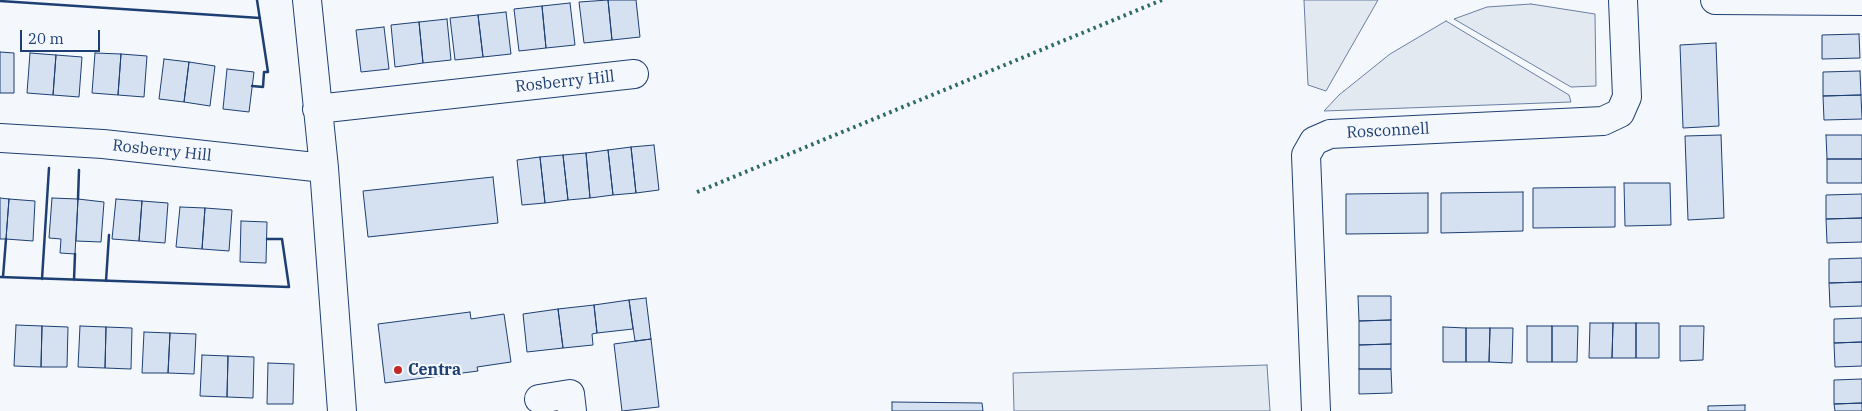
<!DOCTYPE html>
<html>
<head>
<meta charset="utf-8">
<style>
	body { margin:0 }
	#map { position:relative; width:1862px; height:411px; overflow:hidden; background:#f4f7fb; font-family:"IBM Plex Serif",serif }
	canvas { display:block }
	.scale { position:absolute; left:20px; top:30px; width:80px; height:22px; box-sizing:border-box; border:2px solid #1d3f73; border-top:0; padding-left:6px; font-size:15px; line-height:18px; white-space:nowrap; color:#1d3f73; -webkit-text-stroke:4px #f4f7fb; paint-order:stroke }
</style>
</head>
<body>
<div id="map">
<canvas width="1862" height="411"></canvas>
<div class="scale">20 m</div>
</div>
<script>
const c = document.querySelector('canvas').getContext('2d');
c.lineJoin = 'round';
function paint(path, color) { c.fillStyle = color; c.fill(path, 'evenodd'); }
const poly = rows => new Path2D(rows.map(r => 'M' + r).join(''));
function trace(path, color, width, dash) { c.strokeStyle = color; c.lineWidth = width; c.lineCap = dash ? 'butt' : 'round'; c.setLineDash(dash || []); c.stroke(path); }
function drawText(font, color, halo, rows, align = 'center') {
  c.font = font + ' "IBM Plex Serif",serif'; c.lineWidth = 4; c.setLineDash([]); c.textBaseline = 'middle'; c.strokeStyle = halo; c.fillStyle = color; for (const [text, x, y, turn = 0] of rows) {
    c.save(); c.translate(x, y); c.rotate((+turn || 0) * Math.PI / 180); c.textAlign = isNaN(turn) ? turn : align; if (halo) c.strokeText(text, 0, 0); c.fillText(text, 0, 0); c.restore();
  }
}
const green = poly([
	[1304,0,1378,0,1326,91,1308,85,1304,0],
	[1531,4,1595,14,1596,86,1571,87,1454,19,1487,7,1531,4],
	[1446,21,1569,95,1571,102,1324,111,1339,95,1390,54,1446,21],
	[1267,365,1270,411,1014,411,1013,373,1267,365]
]);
paint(green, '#e3e9f0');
trace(green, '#687fa3', 1);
const building = poly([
	[608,0,636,0,640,37,612,40,608,0],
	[608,0,612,40,584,43,579,2,608,0],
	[570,3,575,45,546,48,542,6,570,3],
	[542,6,546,48,519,51,514,9,542,6],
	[506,12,511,54,483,57,478,15,506,12],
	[478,15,483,57,455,60,450,18,478,15],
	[447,19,451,60,423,63,419,22,447,19],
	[419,22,423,63,395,67,391,25,419,22],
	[384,27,389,69,361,72,356,30,384,27],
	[1859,34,1860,58,1822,59,1822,35,1859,34],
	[1716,43,1719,126,1683,128,1680,45,1716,43],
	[0,52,14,53,14,93,0,93,0,52],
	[30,53,56,55,53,95,27,93,30,53],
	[95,53,121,54,118,95,92,93,95,53],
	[121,54,147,56,144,97,118,95,121,54],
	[56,55,82,57,79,97,53,95,56,55],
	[164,59,189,62,184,102,159,99,164,59],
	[189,62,215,66,210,106,184,102,189,62],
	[227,69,254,72,249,112,223,109,227,69],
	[1860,71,1861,95,1823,96,1823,72,1860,71],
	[1861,95,1862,119,1824,120,1823,96,1861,95],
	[1721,135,1724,218,1688,220,1685,136,1721,135],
	[1826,135,1862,135,1862,159,1827,159,1826,135],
	[654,145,659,190,636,193,631,147,654,145],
	[631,147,636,193,613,195,608,150,631,147],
	[608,150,613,195,590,198,586,153,608,150],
	[586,153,590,198,568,200,563,155,586,153],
	[563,155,568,200,545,203,540,157,563,155],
	[540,157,545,203,522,205,517,160,540,157],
	[1827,159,1862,159,1862,183,1827,183,1827,159],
	[493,177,498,223,368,237,363,191,493,177],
	[1624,183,1670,183,1671,225,1625,226,1624,183],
	[1615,187,1615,227,1533,228,1533,188,1615,187],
	[1523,192,1523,231,1441,233,1441,193,1523,192],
	[1428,193,1428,233,1346,234,1346,194,1428,193],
	[1862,194,1862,218,1826,219,1826,195,1862,194],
	[0,198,9,199,6,239,0,239,0,198],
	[52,198,78,199,75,254,60,253,61,239,49,238,52,198],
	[9,199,35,201,33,241,6,239,9,199],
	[78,199,104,202,101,242,76,241,78,199],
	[116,199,142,201,139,241,112,239,116,199],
	[142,201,168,203,165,243,139,241,142,201],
	[180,207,205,208,202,249,176,247,180,207],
	[205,208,232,210,229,251,202,249,205,208],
	[1862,218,1862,242,1827,243,1826,219,1862,218],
	[241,221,267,222,266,263,240,262,241,221],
	[1862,258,1862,282,1829,283,1829,259,1862,258],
	[1862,282,1862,306,1830,307,1829,283,1862,282],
	[1358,296,1391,296,1391,320,1359,321,1358,296],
	[646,298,651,339,635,341,629,300,646,298],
	[629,300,633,329,597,333,594,305,629,300],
	[594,305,597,333,592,334,593,345,563,348,558,309,594,305],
	[558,309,563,348,527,352,523,314,558,309],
	[470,312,471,319,504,314,511,362,477,367,478,371,385,383,378,324,470,312],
	[1862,318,1862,342,1834,343,1834,319,1862,318],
	[1391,320,1391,344,1359,345,1359,321,1391,320],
	[1590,323,1613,323,1612,358,1589,358,1590,323],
	[1613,323,1636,323,1636,358,1612,358,1613,323],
	[1636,323,1659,323,1659,358,1636,358,1636,323],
	[16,325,42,326,41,367,14,366,16,325],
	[42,326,68,327,67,367,41,367,42,326],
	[80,326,106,327,105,368,78,367,80,326],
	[1527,326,1552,326,1552,362,1527,362,1527,326],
	[1552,326,1578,326,1577,362,1552,362,1552,326],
	[1680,326,1704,326,1703,360,1680,361,1680,326],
	[106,327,132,328,131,369,105,368,106,327],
	[1443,327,1466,328,1466,362,1443,362,1443,327],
	[1466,328,1490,328,1489,362,1466,362,1466,328],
	[1490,328,1513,328,1512,363,1489,362,1490,328],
	[144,332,170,333,168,373,142,373,144,332],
	[170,333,196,334,194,374,168,373,170,333],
	[651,339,659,407,622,411,614,344,651,339],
	[1862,342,1862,366,1835,367,1834,343,1862,342],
	[1391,344,1391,369,1359,369,1359,345,1391,344],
	[202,355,228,356,227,397,200,396,202,355],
	[228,356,254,357,253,398,227,397,228,356],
	[268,363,294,364,293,404,267,404,268,363],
	[1359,369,1391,369,1392,393,1359,394,1359,369],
	[1862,379,1862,403,1834,404,1834,380,1862,379],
	[892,402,982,403,983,411,892,411,892,402],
	[1862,403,1862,411,1835,411,1834,404,1862,403],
	[1745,405,1745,411,1708,411,1708,406,1745,405]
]);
paint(building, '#d5e0f0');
trace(building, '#1d3f73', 1);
const minor = poly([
	[307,0,324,168,342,411],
	[1715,0,1862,1],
	[317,109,634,74],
	[0,138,103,144,324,168],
	[539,399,570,394,572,411],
	[1316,411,1306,155,1314,141,1330,134,1603,121,1620,113,1627,97,1623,0]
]);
trace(minor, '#1d3f73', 30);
trace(minor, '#f4f7fb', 28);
trace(poly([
	[697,192,1162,0]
]), '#2c6c60', 4, [2.5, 4]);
trace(poly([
	[0,1,260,18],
	[252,86,263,87,264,72,268,72,257,0],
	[78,199,79,170],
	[0,277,289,287,282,239,267,239],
	[3,277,6,239],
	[42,279,49,168],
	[74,280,75,254],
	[106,281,109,235]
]), '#1d3f73', 2.5);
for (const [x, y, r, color] of [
	[398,370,5,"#c62828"]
]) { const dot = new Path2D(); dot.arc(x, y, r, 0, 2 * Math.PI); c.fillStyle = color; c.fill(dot); trace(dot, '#f4f7fb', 2); }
drawText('16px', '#1d3f73', '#f4f7fb', [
	["Rosberry Hill",565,82,-6],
	["Rosconnell",1388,131,-3],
	["Rosberry Hill",162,151,6]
]);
drawText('bold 16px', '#1d3f73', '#f4f7fb', [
	["Centra",408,370]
], 'left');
</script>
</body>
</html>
